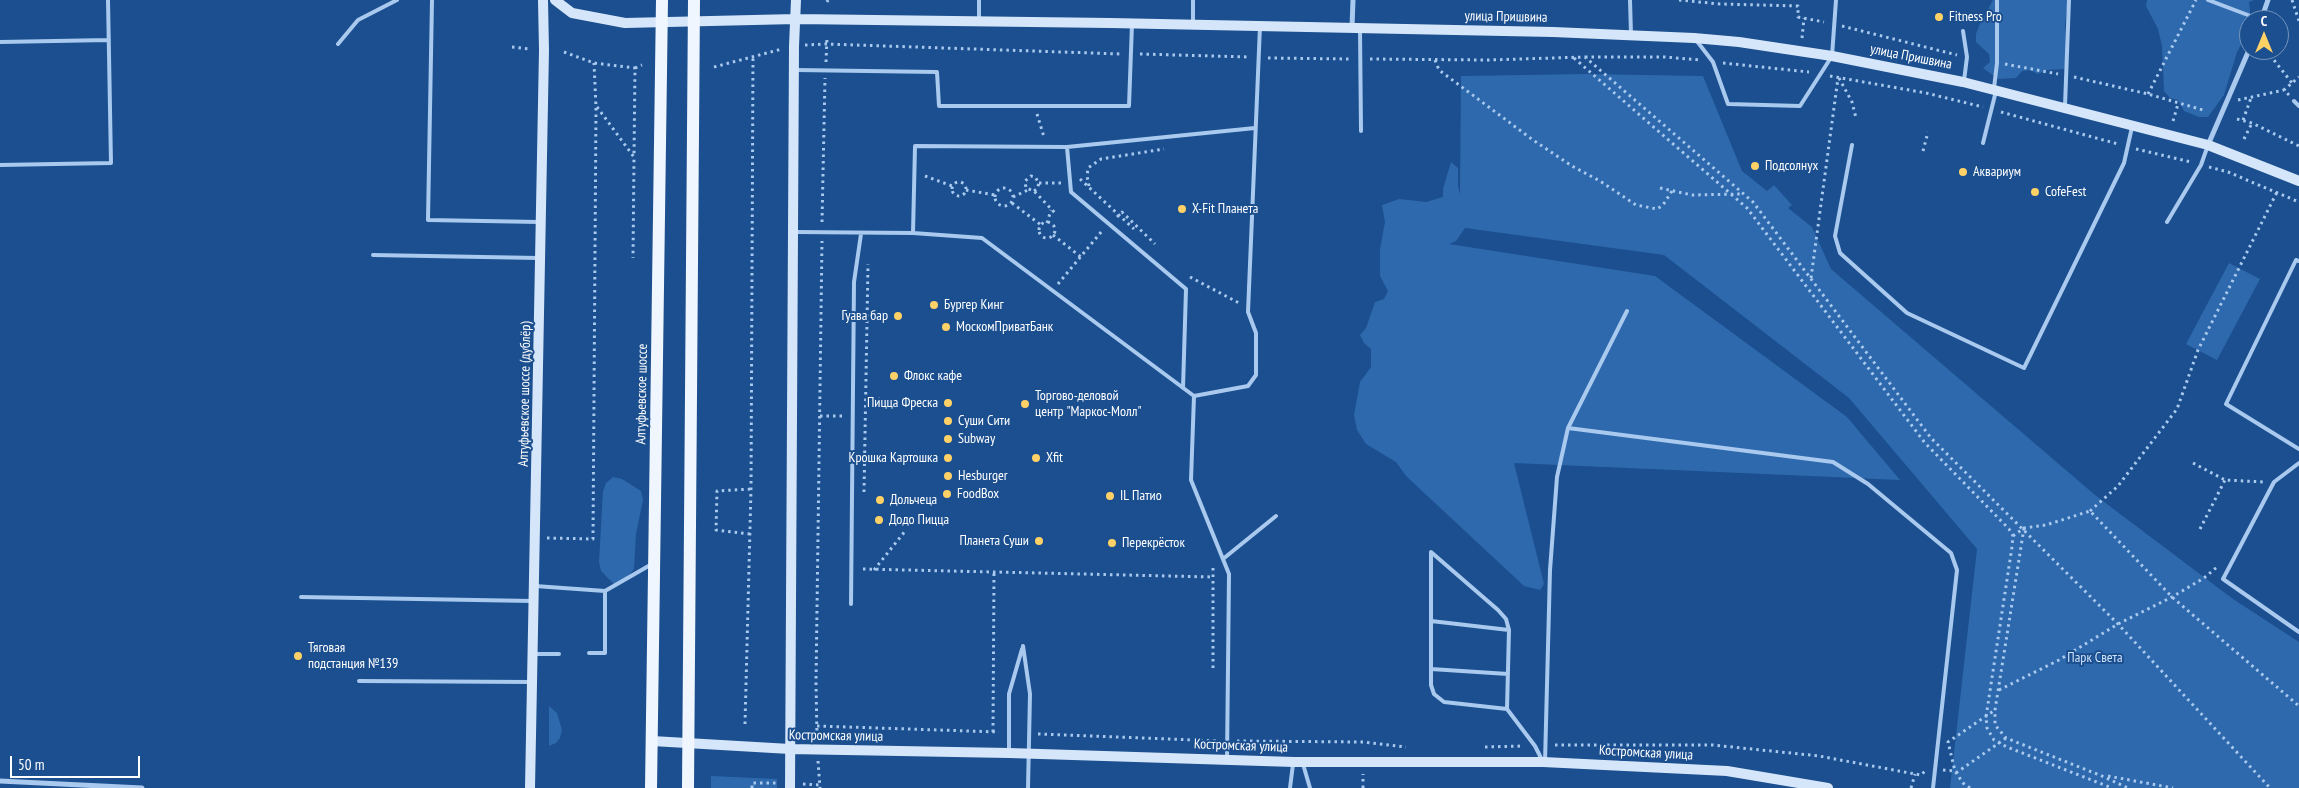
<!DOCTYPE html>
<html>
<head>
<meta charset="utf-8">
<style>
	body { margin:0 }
	#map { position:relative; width:2299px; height:788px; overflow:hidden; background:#1b4f8f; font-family:"PT Sans Narrow",sans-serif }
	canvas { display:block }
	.north { position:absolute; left:2239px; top:10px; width:50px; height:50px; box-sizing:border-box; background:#1b4f8f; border:1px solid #7695bc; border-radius:50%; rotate:0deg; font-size:14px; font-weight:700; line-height:20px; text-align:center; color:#fff }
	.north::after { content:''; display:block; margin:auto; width:18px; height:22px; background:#ffd166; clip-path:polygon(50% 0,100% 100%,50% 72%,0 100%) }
	.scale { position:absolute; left:10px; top:756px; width:130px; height:22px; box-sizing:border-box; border:2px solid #fff; border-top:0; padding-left:6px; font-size:15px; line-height:18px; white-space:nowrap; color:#fff; -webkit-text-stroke:4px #1b4f8f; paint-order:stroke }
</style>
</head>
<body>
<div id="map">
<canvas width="2299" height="788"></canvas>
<div class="north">С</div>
<div class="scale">50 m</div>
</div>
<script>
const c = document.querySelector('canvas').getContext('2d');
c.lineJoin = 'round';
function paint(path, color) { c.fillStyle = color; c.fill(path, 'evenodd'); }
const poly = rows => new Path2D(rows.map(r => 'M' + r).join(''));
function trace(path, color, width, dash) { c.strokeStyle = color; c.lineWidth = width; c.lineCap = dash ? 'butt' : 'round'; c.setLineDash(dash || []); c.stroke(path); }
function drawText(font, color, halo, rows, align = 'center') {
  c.font = font + ' "PT Sans Narrow",sans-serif'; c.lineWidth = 4; c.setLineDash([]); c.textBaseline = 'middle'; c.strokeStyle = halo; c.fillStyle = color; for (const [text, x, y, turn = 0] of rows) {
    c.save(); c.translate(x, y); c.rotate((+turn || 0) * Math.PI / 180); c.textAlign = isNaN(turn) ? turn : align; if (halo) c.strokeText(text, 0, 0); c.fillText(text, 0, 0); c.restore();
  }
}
paint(poly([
	[1993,0,2068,0,2065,25,2067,61,2064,69,2047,70,2038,74,2030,70,2022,71,2016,78,1998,79,1983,68,1990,62,1989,54,1976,42,1976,34,1979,26],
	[2147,0,2254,0,2249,2,2251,20,2249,20,2249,30,2237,52,2224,95,2208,117,2199,117,2184,111,2178,100,2170,98,2164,91,2162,46,2158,29,2146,6],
	[1586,74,1703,76,1742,171,1767,191,1774,185,1792,205,1788,208,1812,227,1831,269,2095,495,2233,599,2299,642,2299,788,1950,788,1977,549,1849,398,1664,255,1465,228,1456,241,1449,244,1655,276,1847,417,1900,480,1514,463,1544,584,1540,590,1524,586,1406,476,1396,462,1366,444,1357,430,1354,415,1360,382,1371,367,1371,349,1364,343,1360,335,1366,328,1375,302,1384,299,1388,291,1380,276,1380,249,1385,222,1382,205,1399,199,1426,202,1443,197,1443,189,1451,162,1458,168,1458,186,1460,194,1461,76],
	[2229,263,2260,279,2217,360,2186,344],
	[613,477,622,479,641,491,643,500,636,534,634,569,623,583,614,584,601,571,599,562,603,491,606,483],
	[549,706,557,713,562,730,560,738,556,743,549,746],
	[711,776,777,779,777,788,711,788]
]), '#2e69ad');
trace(poly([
	[1679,0,1720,4,1798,6,1798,17,1824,22],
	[2292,0,2299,21],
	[827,2,828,0],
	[1842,26,1957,55],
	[1802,38,1804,18],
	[805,45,826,44,1121,54],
	[512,47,530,49],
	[2266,50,2292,83],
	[564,52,594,63,635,68,634,156],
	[1140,54,1249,57],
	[1585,57,1665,57,1700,60],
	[1268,58,1351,59],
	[1574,58,1747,208,1925,443,2009,529,2013,536,2012,547,1986,717,1987,728,1994,740,2007,747,2112,788],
	[1370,59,1488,60,1585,57,1753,202,1931,438,2118,624,2270,788],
	[1435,60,1439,70,1533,140,1572,166,1600,181,1636,205,1657,209,1663,205,1672,191],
	[826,62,827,38],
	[1723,63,1809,72],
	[2005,64,2058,74],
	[714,67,782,49],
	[635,68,642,65],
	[1830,76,1926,93,1983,107],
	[2074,77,2148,94,2203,110],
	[1839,78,1852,102,1856,118],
	[2148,94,2196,0],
	[2289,95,2284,90,2299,77],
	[2238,100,2284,90],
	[597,107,634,157,633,258],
	[2001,112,2118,144],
	[1037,114,1044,137],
	[2237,119,2252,123,2299,146],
	[2243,120,2251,98],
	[2173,121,2178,104],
	[2244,139,2252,123],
	[2136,149,2191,162],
	[1923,151,1928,132],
	[2209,167,2228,172,2299,202],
	[925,176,952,186],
	[1080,179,1134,229],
	'952 189a7 7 0 1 1 14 0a7 7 0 1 1-14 0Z',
	[1039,183,1061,183],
	[1089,186,1087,176,1088,168,1101,159,1164,149],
	'995 197a9 9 0 1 1 18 0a9 9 0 1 1-18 0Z',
	[1660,188,1692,195,1743,194],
	[966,190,995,195],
	[1034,191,1037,189,1039,183,1035,177,1031,176,1025,181,1026,188,1034,191,1057,215],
	[1013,197,1028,190],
	[1012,203,1041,225],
	[1117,217,1122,212,1155,244],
	[822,222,825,78],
	'1039 230a8 8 0 1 1 16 0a8 8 0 1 1-16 0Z',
	[1047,223,1051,210],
	[1053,235,1081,257],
	[1190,277,1239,303],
	[1811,278,1838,78],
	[1058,284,1102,231],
	[866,403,880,399],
	[820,416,844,416],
	[2193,463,2225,480,2264,482],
	[864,492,868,264],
	[2090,511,2118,486,2177,409,2198,350,2277,192],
	[2024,528,1995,710,1995,725,2006,738,2102,776,2128,788],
	[2200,529,2225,480],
	[750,534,716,530,717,491,751,489],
	[2013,536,2024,528,2046,525,2090,511,2172,597,2299,706],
	[547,538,593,539,596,107,594,63],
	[863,569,1213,577],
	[874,570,906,530],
	[1213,668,1213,566],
	[1999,690,2059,660,2118,624,2172,597,2204,578,2217,567],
	[745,724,751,489,753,56],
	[817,726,999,732],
	[993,732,994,571],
	[1038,734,1219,741],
	[817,737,816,683,822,241],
	[1237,741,1363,742,1406,747],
	[1555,745,1713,745,1819,756,1915,774,1921,775,1925,771],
	[1485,747,1523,746],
	[818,761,820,788],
	[1943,770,1955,771],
	[1956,773,2006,738],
	[2108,776,2173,788],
	[803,784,820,785],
	[752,788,752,783,777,783],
	[1363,788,1363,774],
	[1911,788,1915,774],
	[1970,788,1963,783,1955,771,1948,742,1995,710]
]), '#a9c9ee', 3, [2.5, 4]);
trace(poly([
	[432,0,428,220,539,222],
	[979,0,979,21],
	[1630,0,1631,34],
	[2208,0,2261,20],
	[1193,23,1193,0],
	[1360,30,1361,131],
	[1963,31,1967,57,1964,81],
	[1696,40,1713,62,1728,104,1800,106,1832,56,1836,0],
	[0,42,109,40],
	[338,44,358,20,397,0],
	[796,70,937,72,939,106,1129,106,1132,24],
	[1994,88,1997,63,1997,0],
	[2294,101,2299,106],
	[2065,106,2069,0],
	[1983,143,1996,91],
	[1852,145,1835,236,1840,253,1907,313,2024,368,2124,163,2132,127],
	[1067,147,1071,192,1186,289,1183,388],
	[0,165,111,163,108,0],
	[2167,222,2201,165,2208,145],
	[795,232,913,233,982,238,1194,396,1248,386,1256,375,1256,333,1248,312,1260,26],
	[913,233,915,146,1067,147,1255,128],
	[373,255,538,258],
	[2299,261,2296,260,2226,404,2299,449],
	[1194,396,1191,480,1229,574,1227,759],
	[1568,428,1833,462,1868,484,1951,553,1957,570,1933,788],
	[2299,463,2274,482,2223,579,2299,632],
	[1223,559,1276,516],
	[535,586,605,591],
	[301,597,533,601],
	[851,604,854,282,861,234],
	[1431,621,1509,630],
	[1023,646,1030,694,1028,788],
	[589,653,605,653,605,591,652,564],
	[534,654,559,654],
	[1431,669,1508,674],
	[359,681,531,682],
	[1507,709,1509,630,1506,619,1498,610,1431,552,1431,685,1434,694,1444,702,1507,709,1535,746,1542,760],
	[1009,752,1009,694,1022,649],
	[1545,762,1550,570,1557,477,1568,428,1627,311],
	[1303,764,1310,788],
	[1290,788,1293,764]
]), '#a9c9ee', 4);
trace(poly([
	[2261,20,2268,0],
	[1352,27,1353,0],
	[2208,145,2249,50],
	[0,781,142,788]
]), '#a9c9ee', 5);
trace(poly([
	[555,0,572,13,625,23,796,19,1110,23,1553,32,1694,38,1739,42,1832,56,1963,82,2208,145,2299,181],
	[652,741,790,749,1009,753,1294,762,1543,762,1727,771,1828,788],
	[530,788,544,50,543,0],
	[790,788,794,46,796,0]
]), '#d6e6fa', 10);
trace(poly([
	[651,788,662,0],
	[688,788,694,0]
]), '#f0f6ff', 12);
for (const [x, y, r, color] of [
	[1939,17,5,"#ffd166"],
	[1755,166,5,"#ffd166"],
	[1963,172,5,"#ffd166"],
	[2035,192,5,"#ffd166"],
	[1182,209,5,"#ffd166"],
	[934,305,5,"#ffd166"],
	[898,316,5,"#ffd166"],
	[946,327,5,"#ffd166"],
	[894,376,5,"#ffd166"],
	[948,403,5,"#ffd166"],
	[1025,404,5,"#ffd166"],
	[948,421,5,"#ffd166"],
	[948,439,5,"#ffd166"],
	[948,458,5,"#ffd166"],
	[1036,458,5,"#ffd166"],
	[948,476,5,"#ffd166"],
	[947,494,5,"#ffd166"],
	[1110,496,5,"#ffd166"],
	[880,500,5,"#ffd166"],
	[879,520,5,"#ffd166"],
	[1039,541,5,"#ffd166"],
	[1112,543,5,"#ffd166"],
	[298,656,5,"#ffd166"]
]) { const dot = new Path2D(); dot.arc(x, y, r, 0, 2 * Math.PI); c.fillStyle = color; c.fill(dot); trace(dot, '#1b4f8f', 2); }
drawText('14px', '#fff', '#1b4f8f', [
	["улица Пришвина",1506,17,1],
	["улица Пришвина",1911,57,11],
	["Алтуфьевское шоссе (дублёр)",525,394,-89],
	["Алтуфьевское шоссе",642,394,-89],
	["Костромская улица",836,736,1],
	["Костромская улица",1241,746,2],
	["Костромская улица",1646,753,3]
]);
drawText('14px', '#fff', '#1b4f8f', [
	["Fitness Pro",1949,17],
	["Подсолнух",1765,166],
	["Аквариум",1973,172],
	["CofeFest",2045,192],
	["X-Fit Планета",1192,209],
	["Бургер Кинг",944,305],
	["Гуава бар",888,316,"right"],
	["МоскомПриватБанк",956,327],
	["Флокс кафе",904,376],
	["Торгово-деловой",1035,396],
	["центр \"Маркос-Молл\"",1035,412],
	["Пицца Фреска",938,403,"right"],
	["Суши Сити",958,421],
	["Subway",958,439],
	["Крошка Картошка",938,458,"right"],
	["Xfit",1046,458],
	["Hesburger",958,476],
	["FoodBox",957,494],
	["IL Патио",1120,496],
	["Дольчеца",890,500],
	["Додо Пицца",889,520],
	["Планета Суши",1029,541,"right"],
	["Перекрёсток",1122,543],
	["Тяговая",308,648],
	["подстанция №139",308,664]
], 'left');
drawText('14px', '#cfe3fa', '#1b4f8f', [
	["Парк Света",2095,658]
]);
</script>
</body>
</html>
